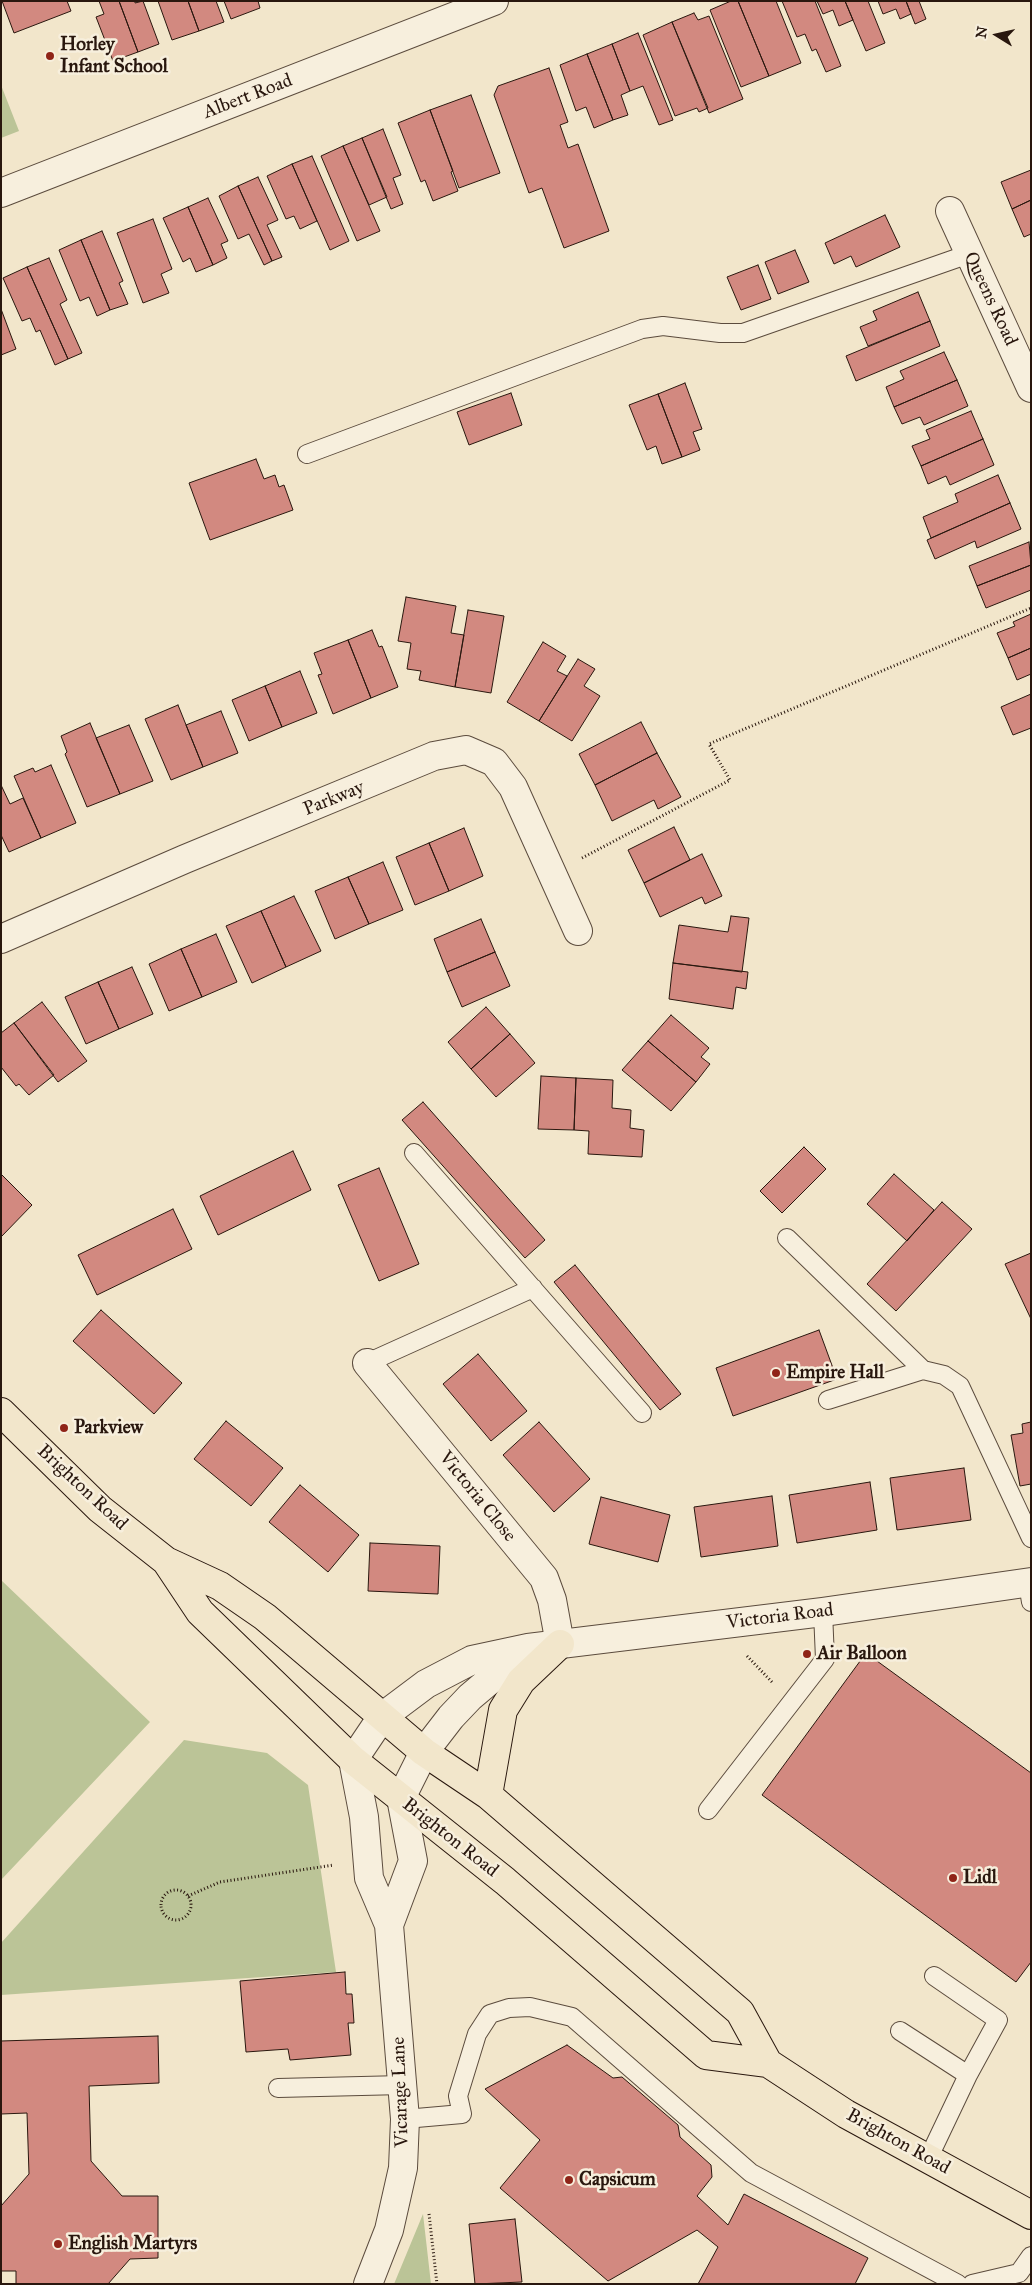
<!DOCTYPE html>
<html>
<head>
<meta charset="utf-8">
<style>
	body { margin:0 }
	#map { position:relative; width:1032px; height:2285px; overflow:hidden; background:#f2e6cb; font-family:"IM FELL Great Primer",serif }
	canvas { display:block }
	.frame { position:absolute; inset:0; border:2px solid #29170e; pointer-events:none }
	.north { position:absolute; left:972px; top:10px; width:50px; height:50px; -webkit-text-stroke:4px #f7efdd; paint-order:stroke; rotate:280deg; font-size:14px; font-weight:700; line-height:20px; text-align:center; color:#29170e }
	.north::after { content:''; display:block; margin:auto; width:18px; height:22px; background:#29170e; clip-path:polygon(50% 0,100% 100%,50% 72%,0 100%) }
</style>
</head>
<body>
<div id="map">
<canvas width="1032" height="2285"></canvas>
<div class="frame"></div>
<div class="north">N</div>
</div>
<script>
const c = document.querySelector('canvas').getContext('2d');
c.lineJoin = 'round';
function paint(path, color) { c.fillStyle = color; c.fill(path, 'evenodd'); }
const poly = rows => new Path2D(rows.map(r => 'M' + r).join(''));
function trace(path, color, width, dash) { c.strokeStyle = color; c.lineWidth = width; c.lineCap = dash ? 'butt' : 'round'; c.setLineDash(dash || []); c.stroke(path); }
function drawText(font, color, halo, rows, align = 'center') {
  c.font = font + ' "IM FELL Great Primer",serif'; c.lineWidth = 5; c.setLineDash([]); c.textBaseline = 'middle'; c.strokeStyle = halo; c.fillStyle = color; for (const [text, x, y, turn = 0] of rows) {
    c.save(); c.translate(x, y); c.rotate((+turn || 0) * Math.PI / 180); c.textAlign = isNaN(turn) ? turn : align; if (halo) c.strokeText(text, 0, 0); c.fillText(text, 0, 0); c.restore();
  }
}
paint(poly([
	[1,85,19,131,1,138],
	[1,1580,150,1722,1,1880],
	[184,1740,267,1753,308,1785,336,1972,1,1995,1,1943],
	[423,2214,431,2284,394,2284]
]), '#bbc497');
const building = poly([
	[2,1,67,1,71,11,14,33,2,1],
	[99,1,119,1,138,52,113,61,96,17,104,14,99,1],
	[119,1,135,1,135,3,143,1,159,44,138,52,119,1],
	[158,1,188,1,199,31,172,40,158,1],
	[188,1,216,1,224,22,199,31,188,1],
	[224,1,258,1,260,8,231,19,224,1],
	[731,1,738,1,769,76,741,87,710,10,731,1],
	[738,1,776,1,801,63,769,76,738,1],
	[782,1,815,1,841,66,826,72,816,49,812,51,805,34,797,37,782,1],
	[817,1,845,1,853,20,839,26,833,10,823,14,817,1],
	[845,1,868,1,885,43,866,51,845,1],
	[878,1,906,1,911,14,900,19,896,9,883,14,878,1],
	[906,1,919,1,926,19,915,24,906,1],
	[694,13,698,20,709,16,743,99,709,113,672,22,694,13],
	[672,22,708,108,699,112,697,108,675,116,643,35,672,22],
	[638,33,673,120,659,125,643,86,630,91,612,44,638,33],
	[612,44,630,91,621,95,628,115,613,120,587,54,612,44],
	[587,54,613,120,594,128,586,107,576,111,560,65,587,54],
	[549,68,568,122,560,125,568,148,578,144,609,231,564,248,542,188,529,193,494,95,498,86,549,68],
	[471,95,500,173,459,188,430,110,471,95],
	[430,110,453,171,451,172,458,191,433,201,425,180,421,182,398,123,430,110],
	[383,129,401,175,393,178,403,204,391,209,362,138,383,129],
	[362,138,387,197,369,205,343,146,362,138],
	[343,146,380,231,357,241,321,156,343,146],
	[312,156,349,241,330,250,292,164,312,156],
	[292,164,317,221,300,229,294,216,286,219,267,176,292,164],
	[1031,170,1031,200,1012,209,1001,182,1031,170],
	[258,177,278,220,267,225,282,257,272,261,238,186,258,177],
	[238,186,272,261,264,265,249,234,238,239,219,196,238,186],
	[208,198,228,241,221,244,227,258,213,265,188,207,208,198],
	[1031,200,1031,234,1024,237,1012,209,1031,200],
	[188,207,213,265,196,272,190,258,183,262,163,218,188,207],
	[885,215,900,247,856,267,851,256,834,264,825,243,885,215],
	[153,219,172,269,161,274,169,293,143,303,117,233,153,219],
	[102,231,123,281,119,283,128,304,110,310,81,240,102,231],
	[81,240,110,310,97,316,89,297,80,301,59,250,81,240],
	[795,250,809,282,778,294,765,262,795,250],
	[49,258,67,300,60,304,82,353,68,359,27,267,49,258],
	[758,265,771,299,741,310,727,277,758,265],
	[27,267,68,359,55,365,40,330,36,332,30,318,22,321,3,278,27,267],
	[918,292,930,321,868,346,860,327,877,320,873,311,918,292],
	[1,309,16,349,1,355,1,309],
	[930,321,940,346,856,381,846,356,930,321],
	[944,352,957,380,894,407,886,387,904,379,900,371,944,352],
	[957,380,968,406,924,425,920,417,902,424,894,407,957,380],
	[685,383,702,429,693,432,700,450,682,457,658,394,685,383],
	[511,393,522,425,469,445,457,412,511,393],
	[658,394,682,457,662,464,656,446,647,450,629,405,658,394],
	[971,411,983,439,921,466,912,446,930,439,926,430,971,411],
	[983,439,994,465,950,485,946,476,928,484,921,466,983,439],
	[256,459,264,479,275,475,279,487,284,485,293,510,210,540,189,483,256,459],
	[998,475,1010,503,931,538,923,517,958,502,955,494,998,475],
	[1010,503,1021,529,977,548,975,541,935,559,927,540,1010,503],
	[1029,542,1031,565,977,586,969,566,1029,542],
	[1031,565,1031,590,986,608,977,586,1031,565],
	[406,597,456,606,451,633,464,635,455,687,419,680,421,671,407,669,411,643,398,641,406,597],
	[468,610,504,616,491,693,455,687,468,610],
	[1031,614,1031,648,1008,658,997,633,1015,626,1013,622,1031,614],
	[372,630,379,647,382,646,398,687,371,698,348,640,372,630],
	[348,640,371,698,333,714,318,675,322,674,314,653,348,640],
	[543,642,566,656,557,671,567,676,539,721,507,702,543,642],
	[1031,648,1031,674,1017,680,1008,658,1031,648],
	[578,659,595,669,584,686,600,696,572,741,539,721,578,659],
	[300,671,317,713,282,727,265,686,300,671],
	[265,686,282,727,249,741,232,700,265,686],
	[1031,694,1031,728,1013,735,1001,707,1031,694],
	[178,705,203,767,171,780,145,719,178,705],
	[221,711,238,753,203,767,186,725,221,711],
	[641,722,657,753,595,785,579,754,641,722],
	[90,723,120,794,87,807,65,754,67,752,61,736,90,723],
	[129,725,153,781,120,794,96,738,129,725],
	[657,753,681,797,658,809,654,800,612,821,595,785,657,753],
	[51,765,76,823,41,838,14,776,33,768,35,772,51,765],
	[1,785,10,804,23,798,41,838,9,852,1,835,1,785],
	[674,827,690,860,644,883,628,850,674,827],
	[464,828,483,876,449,891,429,843,464,828],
	[429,843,449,891,415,905,396,857,429,843],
	[702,854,722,896,705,904,702,897,660,917,644,883,702,854],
	[383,862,403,910,369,924,348,877,383,862],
	[348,877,369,924,335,939,315,891,348,877],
	[294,896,321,951,286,967,261,911,294,896],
	[261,911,286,967,252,983,226,926,261,911],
	[731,916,749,918,742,972,673,963,679,925,728,932,731,916],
	[481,919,495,952,447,972,434,939,481,919],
	[216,934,237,982,202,997,181,949,216,934],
	[181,949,202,997,169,1011,149,964,181,949],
	[495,952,510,986,462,1007,447,972,495,952],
	[673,963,748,972,746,989,736,987,733,1009,669,999,673,963],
	[132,967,153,1014,119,1029,98,982,132,967],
	[98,982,119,1029,86,1044,65,997,98,982],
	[42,1002,87,1061,58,1082,14,1023,42,1002],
	[486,1007,510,1034,471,1069,448,1042,486,1007],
	[671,1015,709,1048,701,1057,710,1064,696,1082,648,1041,671,1015],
	[14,1023,54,1075,29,1095,19,1084,16,1086,1,1067,1,1033,14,1023],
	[510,1034,535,1063,496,1097,471,1069,510,1034],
	[648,1041,696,1082,671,1111,622,1070,648,1041],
	[541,1076,576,1078,574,1130,538,1129,541,1076],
	[576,1078,613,1080,612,1108,631,1110,630,1128,644,1130,642,1157,588,1154,589,1131,574,1130,576,1078],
	[423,1102,545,1240,525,1258,402,1120,423,1102],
	[804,1147,826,1169,782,1213,760,1191,804,1147],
	[293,1151,311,1190,218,1235,200,1196,293,1151],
	[379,1168,419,1264,379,1281,338,1185,379,1168],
	[1,1174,32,1205,1,1237,1,1174],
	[894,1174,934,1210,907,1241,867,1204,894,1174],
	[942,1202,972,1229,896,1311,867,1284,942,1202],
	[173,1209,192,1249,97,1295,78,1255,173,1209],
	[1031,1253,1031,1319,1005,1264,1031,1253],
	[575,1265,681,1394,660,1410,554,1282,575,1265],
	[101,1310,182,1383,154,1414,73,1341,101,1310],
	[819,1330,837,1379,733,1416,716,1368,819,1330],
	[478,1354,527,1411,491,1441,443,1384,478,1354],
	[226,1421,283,1468,251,1506,194,1459,226,1421],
	[539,1422,590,1479,554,1512,503,1455,539,1422],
	[1031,1422,1031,1484,1020,1486,1011,1435,1023,1433,1022,1424,1031,1422],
	[964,1468,971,1520,897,1530,890,1478,964,1468],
	[870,1482,877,1530,797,1543,789,1495,870,1482],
	[300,1485,359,1535,328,1572,269,1522,300,1485],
	[772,1496,778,1546,701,1557,694,1507,772,1496],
	[601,1497,670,1515,658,1562,589,1544,601,1497],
	[370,1543,440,1546,438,1594,368,1591,370,1543],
	[866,1653,1031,1773,1031,1962,1016,1982,762,1795,866,1653],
	[345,1972,346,1994,352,1994,354,2023,348,2023,351,2055,290,2060,288,2049,246,2052,240,1981,345,1972],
	[158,2036,159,2083,89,2086,91,2161,122,2196,158,2196,158,2258,130,2259,108,2284,16,2284,16,2271,1,2271,1,2206,29,2174,27,2113,1,2114,1,2041,158,2036],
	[567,2045,613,2078,622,2077,678,2125,680,2137,711,2165,712,2177,697,2196,728,2225,744,2194,868,2258,855,2284,698,2284,718,2247,697,2230,608,2281,500,2188,540,2140,485,2089,567,2045],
	[515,2219,522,2282,475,2284,469,2224,515,2219]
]);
paint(building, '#d28980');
trace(building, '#29170e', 1);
const service = poly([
	[307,454,642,329,663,326,720,333,743,333,969,254],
	[414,1153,642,1413],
	[787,1238,923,1370],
	[367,1363,533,1288],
	[828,1400,923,1370,944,1375,960,1386,1031,1538],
	[1028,1583,1031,1602],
	[708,1810,825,1659,823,1612],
	[900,2031,968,2075],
	[278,2088,403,2085],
	[405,2119,462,2114,458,2096,477,2034,490,2014,509,2008,530,2007,572,2017,751,2173,958,2284],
	[928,2159,968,2075,998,2020,934,1976],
	[972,2284,1019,2273,1031,2256]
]);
const minor = poly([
	[1,193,494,1],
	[950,211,1031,388],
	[1,939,185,859,434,756,466,750,494,762,513,787,578,931],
	[367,1363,544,1578,552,1600,560,1644]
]);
const tertiary = poly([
	[389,1925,413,1861,401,1798,424,1752,451,1717,470,1697,527,1649],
	[368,2284,389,2230,403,2168,405,2119,389,1925,369,1878,364,1817,353,1760,382,1717,426,1684,472,1660,528,1648,823,1612,1031,1582]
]);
const primary = poly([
	[1,1412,100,1509,166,1561,220,1586,265,1617,424,1752,488,1795,740,2012,768,2063],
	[166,1561,200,1612,353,1760,505,1881,706,2055,768,2063,846,2114,1031,2215],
	[488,1795,503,1710,521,1681,560,1644]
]);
trace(service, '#5b4b3d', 20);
trace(minor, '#5b4b3d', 30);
trace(tertiary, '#5b4b3d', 30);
trace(primary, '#29170e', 30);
trace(poly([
	[582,858,730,780,709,744,1031,608],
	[747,1656,772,1682],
	'161 1905a15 15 0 1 1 30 0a15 15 0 1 1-30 0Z',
	[188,1896,220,1882,334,1865],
	[429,2214,437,2284]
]), '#29170e', 3, [1, 2.5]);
trace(service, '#f7efdd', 18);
trace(minor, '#f7efdd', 28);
trace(tertiary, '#f7efdd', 28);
trace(primary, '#f2e6cb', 28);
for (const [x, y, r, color] of [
	[50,56,5,"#8f2418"],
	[776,1373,5,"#8f2418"],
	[64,1428,5,"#8f2418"],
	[807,1654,5,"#8f2418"],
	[953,1878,5,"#8f2418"],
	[569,2180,5,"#8f2418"],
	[58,2244,5,"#8f2418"]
]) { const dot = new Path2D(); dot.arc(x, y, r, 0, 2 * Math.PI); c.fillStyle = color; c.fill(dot); trace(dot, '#f7efdd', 2); }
drawText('bold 19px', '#29170e', '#f7efdd', [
	["Horley",60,45],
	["Infant School",60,67],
	["Empire Hall",786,1373],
	["Parkview",74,1428],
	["Air Balloon",817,1654],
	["Lidl",963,1878],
	["Capsicum",579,2180],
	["English Martyrs",68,2244]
], 'left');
drawText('19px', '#29170e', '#f7efdd', [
	["Albert Road",248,97,-21],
	["Queens Road",990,299,65],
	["Parkway",334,799,-22],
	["Brighton Road",82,1488,43],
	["Victoria Close",477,1497,51],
	["Victoria Road",780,1617,-7],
	["Brighton Road",450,1838,38],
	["Vicarage Lane",401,2092,-92],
	["Brighton Road",898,2142,29]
]);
</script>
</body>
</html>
